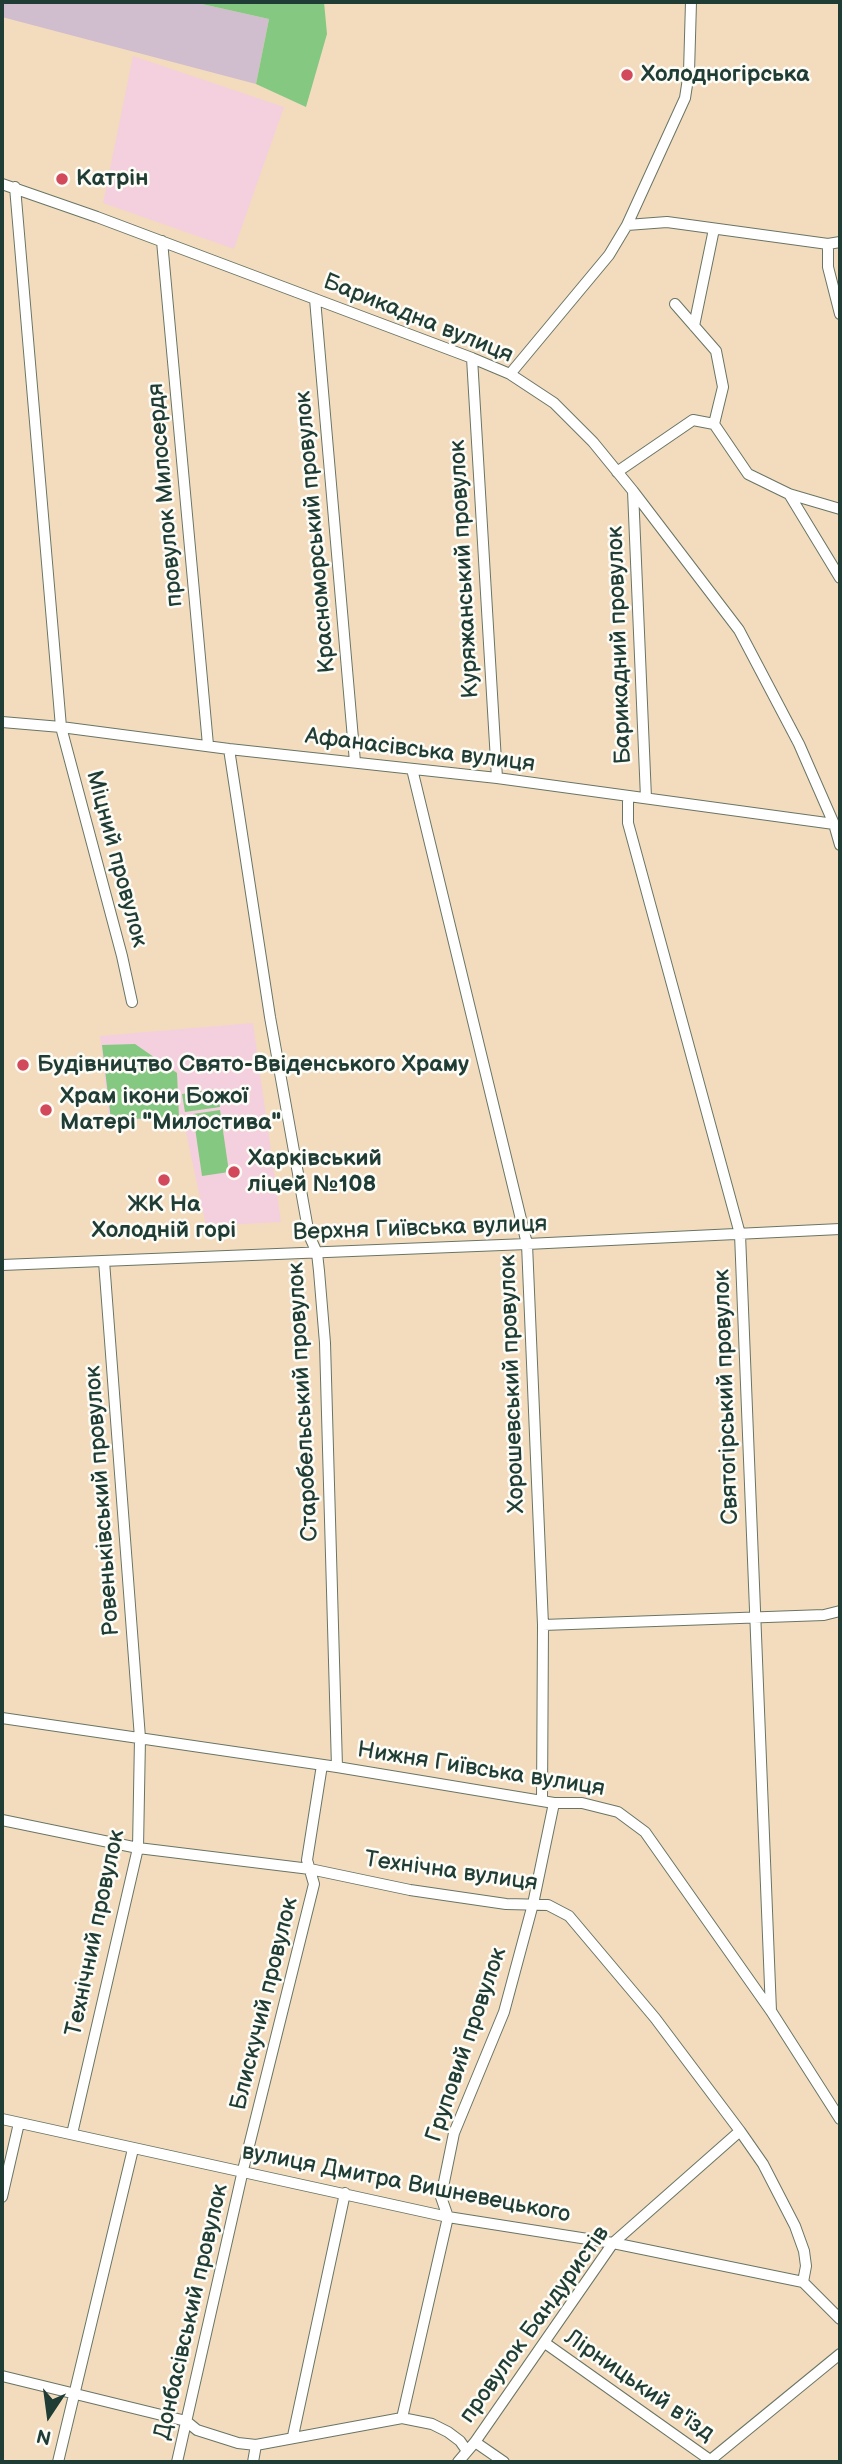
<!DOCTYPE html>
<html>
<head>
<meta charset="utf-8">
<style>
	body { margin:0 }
	#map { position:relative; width:842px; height:2464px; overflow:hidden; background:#f3dcbe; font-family:"Balsamiq Sans",sans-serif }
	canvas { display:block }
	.frame { position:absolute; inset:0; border:4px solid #1f3d34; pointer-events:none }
	.north { position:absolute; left:14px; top:2380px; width:70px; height:70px; -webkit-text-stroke:5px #fdfcf7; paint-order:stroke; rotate:193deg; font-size:19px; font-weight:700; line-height:28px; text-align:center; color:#1f3d34 }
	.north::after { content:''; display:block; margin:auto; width:24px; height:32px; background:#1f3d34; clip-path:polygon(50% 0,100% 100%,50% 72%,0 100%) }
</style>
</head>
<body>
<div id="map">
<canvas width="842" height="2464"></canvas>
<div class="frame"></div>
<div class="north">N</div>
</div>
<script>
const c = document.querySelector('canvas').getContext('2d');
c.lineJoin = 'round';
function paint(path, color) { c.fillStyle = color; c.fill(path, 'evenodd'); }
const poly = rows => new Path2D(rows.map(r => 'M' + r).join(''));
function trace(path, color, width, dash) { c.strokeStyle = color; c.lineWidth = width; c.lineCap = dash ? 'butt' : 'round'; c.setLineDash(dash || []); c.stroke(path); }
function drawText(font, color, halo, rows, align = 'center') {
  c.font = font + ' "Balsamiq Sans",sans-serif'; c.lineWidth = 5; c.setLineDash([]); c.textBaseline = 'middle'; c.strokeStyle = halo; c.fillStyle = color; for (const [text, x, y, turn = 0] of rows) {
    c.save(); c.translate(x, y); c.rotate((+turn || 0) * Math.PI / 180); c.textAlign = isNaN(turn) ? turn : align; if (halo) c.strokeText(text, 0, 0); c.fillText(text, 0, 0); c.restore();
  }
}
paint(poly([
	[133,56,284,107,234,249,103,203],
	[253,1023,281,1222,206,1226,183,1118,109,1121,100,1036]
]), '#f4cfdd');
paint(poly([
	[2,2,193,2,269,19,256,84,2,17]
]), '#d0bdcd');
paint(poly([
	[193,2,324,2,327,34,306,107,256,84,269,19],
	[135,1044,177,1073,179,1117,111,1120,102,1045],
	[217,1089,220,1107,185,1112,182,1094],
	[220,1110,229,1172,202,1176,193,1114]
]), '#85c882');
const minor = poly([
	[2,184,97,217,472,358,510,374,554,403,593,442,633,491,739,630,799,744,834,824,840,845],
	[15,187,61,727,122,956,132,1002],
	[627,225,667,222,828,244,840,242],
	[162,241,208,745],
	[828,244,828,267,840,314],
	[315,299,355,762],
	[675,304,716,351,723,387,714,424,748,474,789,494,840,578],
	[694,326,714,229],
	[472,358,497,778],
	[510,374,609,255,627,225,685,98,689,72,691,2],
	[617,472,693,420,714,424],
	[633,491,646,798],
	[789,494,840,509],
	[2,722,61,727,229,749,497,778,834,824],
	[229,749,270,1017,309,1235,317,1253,319,1271,325,1343,337,1767],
	[412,769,527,1244,543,1625,542,1801],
	[628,796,628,823,740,1234,771,2011],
	[2,1265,527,1244,840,1229],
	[543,1625,824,1615,840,1611],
	[2,1718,337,1767,554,1803,582,1803,618,1812,645,1832,771,2011,840,2119],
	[2,1820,138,1848,310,1869,410,1890,506,1904,548,1905,569,1916,655,2018,740,2131,763,2164,795,2226,804,2251,806,2266,803,2282,840,2319],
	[2,2119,448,2217,613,2243,803,2282],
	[72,2134,138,1848,140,1738,104,1261],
	[2,2197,19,2123],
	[545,2343,710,2460],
	[2,2376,186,2421,197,2430,238,2443,256,2445,402,2418,432,2424,448,2432,460,2441,467,2451],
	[402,2418,448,2217,441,2197,454,2133,504,2012,533,1904,554,1803],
	[293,2436,345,2193],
	[475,2442,504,2462],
	[58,2462,133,2149],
	[177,2462,243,2170,314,1884,307,1860,322,1765],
	[253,2462,256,2445],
	[458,2462,475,2442,613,2243,740,2131],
	[708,2462,840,2354]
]);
trace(minor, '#697564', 12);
trace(minor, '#fff', 10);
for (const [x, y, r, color] of [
	[627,75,7,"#d1495b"],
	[62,179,7,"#d1495b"],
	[23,1065,7,"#d1495b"],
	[46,1110,7,"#d1495b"],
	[234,1172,7,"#d1495b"],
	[164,1180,7,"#d1495b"]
]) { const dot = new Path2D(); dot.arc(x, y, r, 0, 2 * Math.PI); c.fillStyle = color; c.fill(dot); trace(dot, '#fdfcf7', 2.5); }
drawText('bold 23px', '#1f3d34', '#fdfcf7', [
	["Холодногірська",641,75],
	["Катрін",76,179],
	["Будівництво Свято-Ввіденського Храму",37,1065],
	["Храм ікони Божої",60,1097],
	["Матері \"Милостива\"",60,1123],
	["Харківський",248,1159],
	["ліцей №108",248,1185],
	["ЖК На",164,1205,"center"],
	["Холодній горі",164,1231,"center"]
], 'left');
drawText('23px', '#1f3d34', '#fdfcf7', [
	["Барикадна вулиця",418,319,22],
	["провулок Милосердя",166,495,-95],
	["Красноморський провулок",316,532,-95],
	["Куряжанський провулок",465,569,-93],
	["Барикадний провулок",620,645,-92],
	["Афанасівська вулиця",420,751,7],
	["Міцний провулок",116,859,75],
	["Верхня Гиївська вулиця",420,1229,-2],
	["Хорошевський провулок",513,1384,-92],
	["Святогірський провулок",727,1397,-92],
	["Старобельський провулок",304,1402,-93],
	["Ровеньківський провулок",103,1501,-94],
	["Нижня Гиївська вулиця",481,1770,9],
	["Технічна вулиця",451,1872,8],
	["Технічний провулок",96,1933,-78],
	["Блискучий провулок",265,2004,-76],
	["Груповий провулок",467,2045,-71],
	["вулиця Дмитра Вишневецького",406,2184,11],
	["Донбасівський провулок",192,2312,-77],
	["провулок Бандуристів",535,2325,-54],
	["Лірницький в'їзд",639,2386,35]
]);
</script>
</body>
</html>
